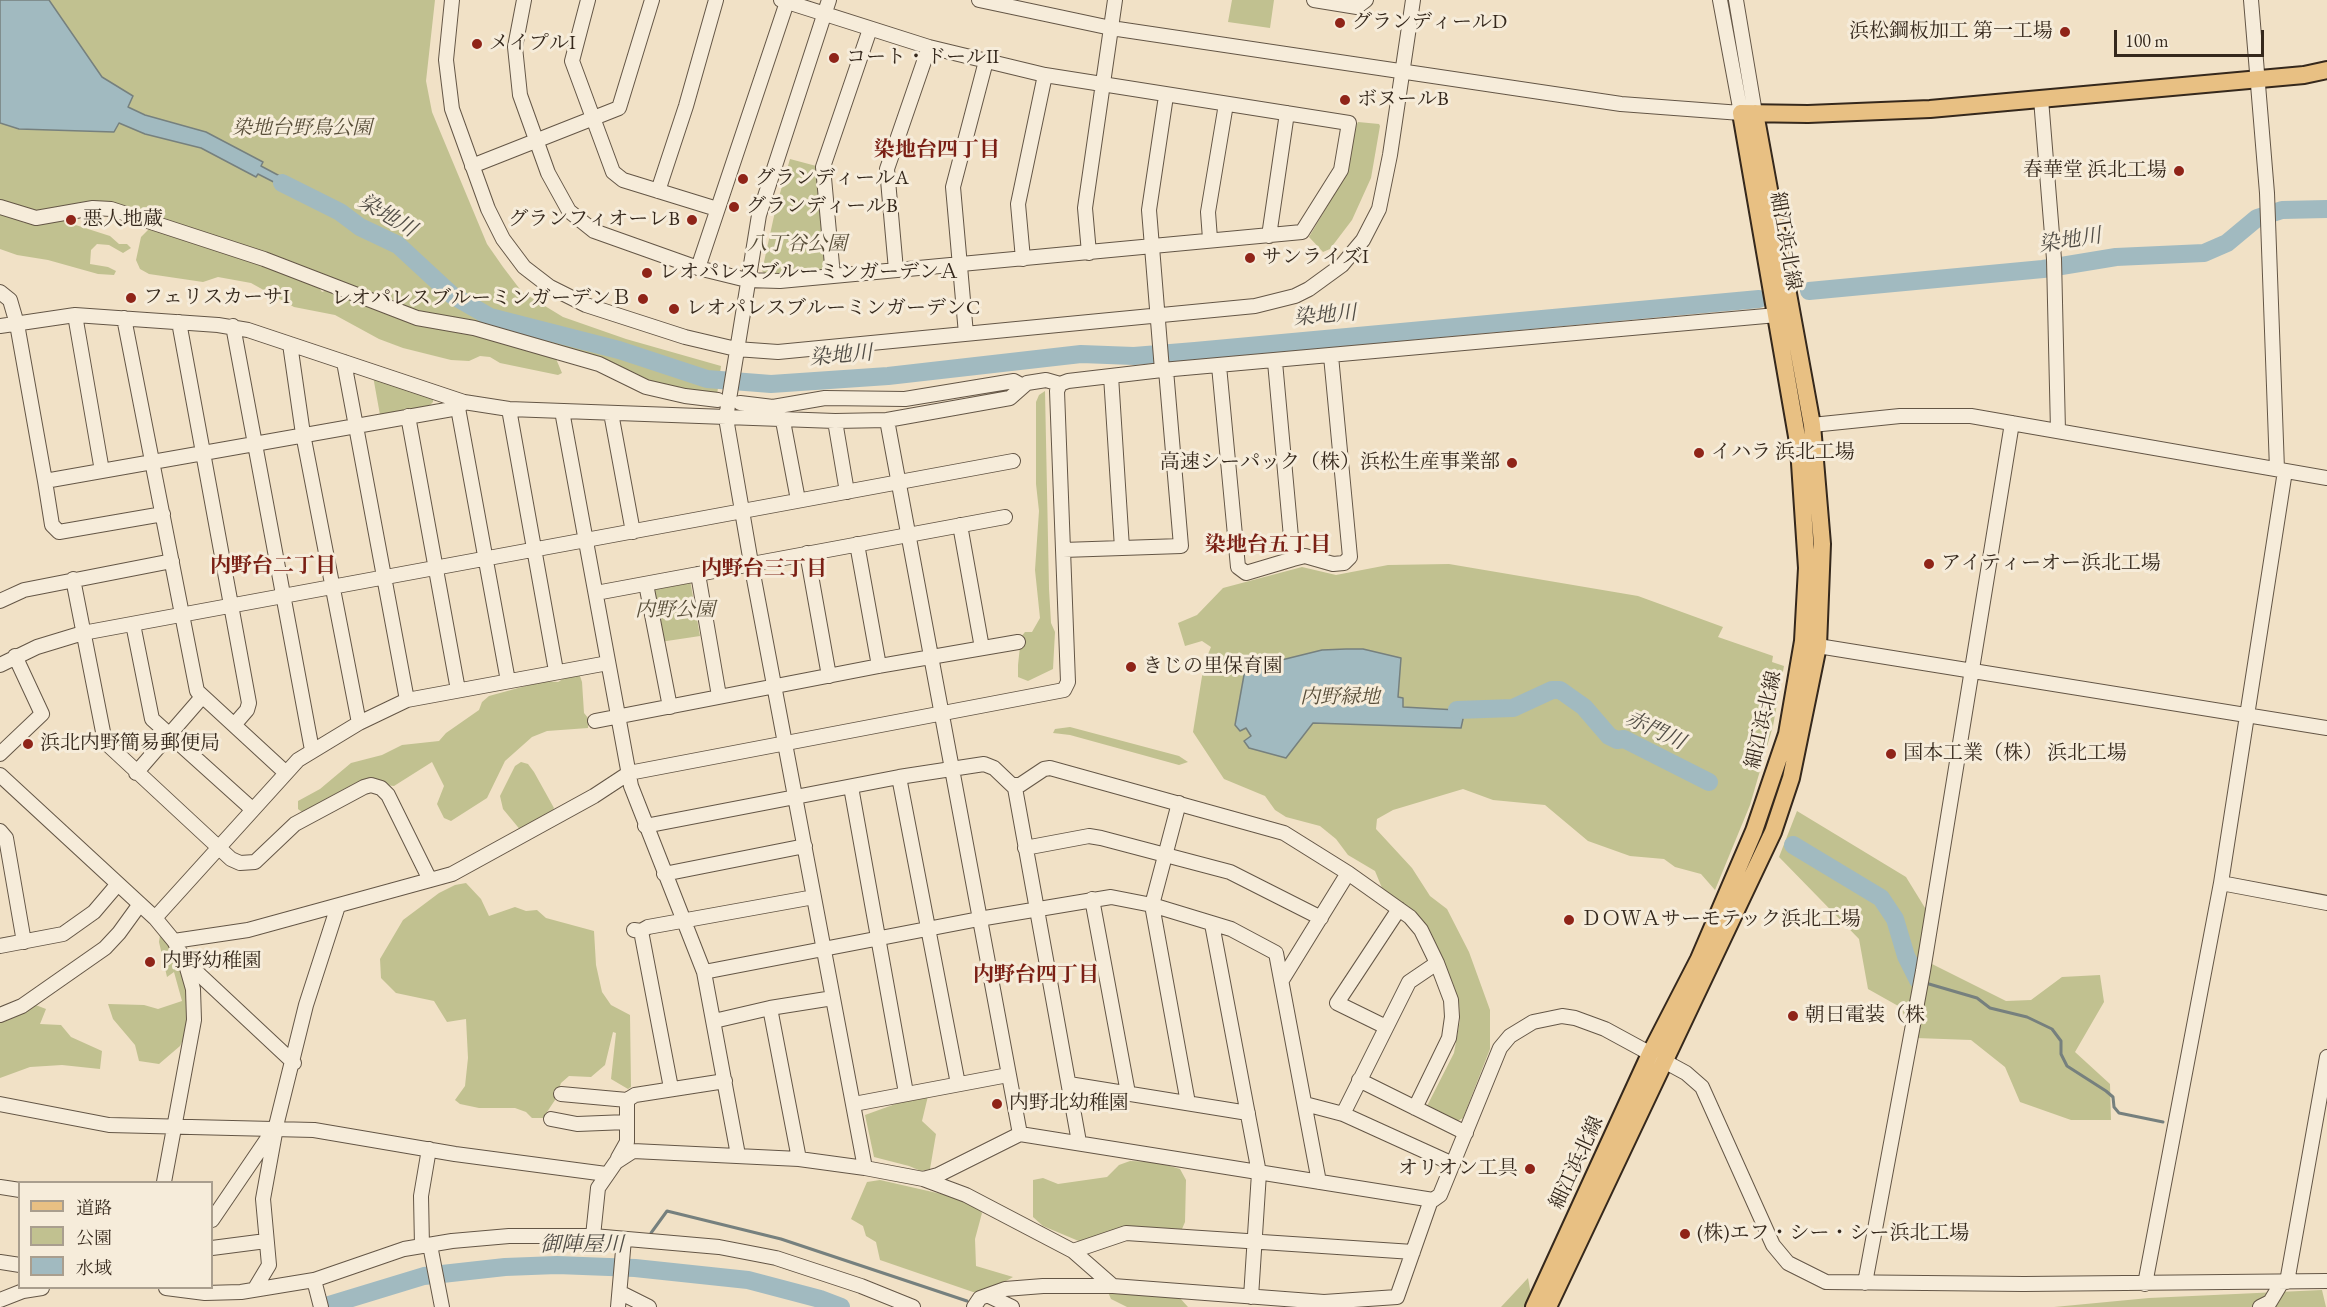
<!DOCTYPE html>
<html>
<head>
<meta charset="utf-8">
<style>
	body { margin:0 }
	#map { position:relative; width:2327px; height:1307px; overflow:hidden; background:#f1e1c6; font-family:"EB Garamond","Noto Serif JP",serif }
	canvas { display:block }
	.legend { position:absolute; left:18px; top:1181px; width:195px; height:108px; box-sizing:border-box; background:#f6ecda; border:2px solid #a99e8e; margin:0; padding:8px 10px; list-style:none; font-size:18px; color:#35281c }
	.legend li { display:flex; align-items:center; gap:12px; height:30px }
	.legend b { width:30px; border:2px solid #a99e8e }
	.scale { position:absolute; left:2114px; top:30px; width:150px; height:27px; box-sizing:border-box; border:3px solid #35281c; border-top:0; padding-left:8px; font-size:18px; line-height:21px; white-space:nowrap; color:#35281c; -webkit-text-stroke:4px #f6ecda; paint-order:stroke }
</style>
</head>
<body>
<div id="map">
<canvas width="2327" height="1307"></canvas>
<ul class="legend">
<li><b style="height:8px;background:#e8c083"></b>道路</li>
<li><b style="height:16px;background:#c1c190"></b>公園</li>
<li><b style="height:16px;background:#a1bac0"></b>水域</li>
</ul>
<div class="scale">100 m</div>
</div>
<script>
const c = document.querySelector('canvas').getContext('2d');
c.lineJoin = 'round';
function paint(path, color) { c.fillStyle = color; c.fill(path, 'evenodd'); }
const poly = rows => new Path2D(rows.map(r => 'M' + r).join(''));
function trace(path, color, width, dash) { c.strokeStyle = color; c.lineWidth = width; c.lineCap = dash ? 'butt' : 'round'; c.setLineDash(dash || []); c.stroke(path); }
function drawText(font, color, halo, rows, align = 'center') {
  c.font = font + ' "EB Garamond","Noto Serif JP",serif'; c.lineWidth = 6; c.setLineDash([]); c.textBaseline = 'middle'; c.strokeStyle = halo; c.fillStyle = color; for (const [text, x, y, turn = 0] of rows) {
    c.save(); c.translate(x, y); c.rotate((+turn || 0) * Math.PI / 180); c.textAlign = isNaN(turn) ? turn : align; if (halo) c.strokeText(text, 0, 0); c.fillText(text, 0, 0); c.restore();
  }
}
paint(poly([
	[0,0,435,0,426,81,432,112,487,244,503,267,522,292,563,317,626,339,721,366,717,395,682,391,648,382,417,313,231,241,124,207,34,214,0,201],
	[1232,0,1274,0,1270,28,1228,22],
	[1358,122,1379,124,1380,126,1371,178,1352,220,1330,249,1323,252,1309,237,1348,171,1353,133],
	[790,159,820,167,828,266,822,272,767,276,762,271,776,207],
	[0,213,25,223,60,220,110,236,119,244,127,244,131,248,123,253,109,245,97,244,91,250,90,264,108,267,116,271,114,275,98,274,48,260,17,255,0,249],
	[149,229,160,229,316,283,322,292,327,290,413,322,473,333,554,354,562,373,558,375,500,363,490,357,480,356,469,361,451,360,403,348,379,339,335,315,294,307,251,283,218,277,203,282,149,274,140,269,136,260,141,237],
	[373,376,433,397,433,402,428,407,380,415],
	[1045,391,1049,589,1051,623,1055,632,1053,669,1028,681,1018,677,1018,665,1021,637,1025,632,1032,632,1040,618,1035,570,1039,511,1036,484,1036,402,1039,395],
	[1449,564,1638,596,1723,627,1718,637,1773,656,1772,662,1784,666,1773,726,1750,805,1715,890,1701,874,1675,867,1664,859,1630,856,1588,841,1545,805,1493,800,1463,789,1393,810,1377,819,1376,829,1412,868,1430,896,1447,909,1469,952,1490,1010,1490,1049,1463,1118,1456,1122,1427,1106,1454,1053,1460,1020,1459,1001,1452,981,1425,924,1418,915,1382,888,1375,871,1348,855,1336,839,1320,826,1286,817,1275,810,1265,796,1224,779,1193,732,1204,664,1211,647,1202,641,1185,646,1178,623,1197,615,1223,588,1302,567,1336,575,1388,565],
	[690,580,700,636,660,642,650,587],
	[573,673,580,676,582,682,584,713,589,719,588,728,547,731,532,737,505,761,487,798,451,821,444,818,437,804,444,786,432,762,394,786,357,782,302,812,298,809,298,801,320,789,351,763,382,755,402,745,439,741,446,733,479,710,482,702,489,696,544,681,558,682],
	[1070,727,1179,756,1188,762,1179,765,1070,735,1053,733,1055,729],
	[521,762,528,764,534,772,554,808,550,814,522,832,503,809,500,796,515,766],
	[1797,811,1906,877,1930,916,1926,961,2006,1001,2031,1000,2062,977,2100,975,2104,1002,2075,1052,2110,1084,2111,1120,2071,1120,2020,1102,2005,1067,1971,1040,1916,1038,1900,1007,1868,989,1859,939,1779,857],
	[466,883,481,899,489,916,515,907,526,911,537,910,546,918,594,931,596,965,602,992,611,1005,630,1015,631,1087,628,1089,611,1079,616,1033,613,1032,605,1065,591,1077,569,1076,561,1083,555,1100,543,1118,532,1118,526,1112,515,1108,479,1108,460,1104,455,1100,465,1086,468,1058,466,1019,447,1022,434,1001,396,993,381,978,380,959,403,920,439,893,455,885],
	[160,935,178,957,194,1017,180,1046,159,1064,139,1061,135,1045,113,1019,108,1004,144,1005,158,1009,182,1001,174,972,167,977,159,942],
	[33,1004,46,1009,40,1024,61,1025,71,1037,102,1051,100,1069,62,1065,30,1067,0,1078,0,1017],
	[928,1096,922,1121,936,1134,930,1169,921,1171,909,1166,874,1157,865,1115,901,1102],
	[1130,1161,1156,1162,1180,1169,1186,1180,1185,1222,1182,1229,1130,1226,1081,1242,1043,1226,1033,1217,1033,1180,1043,1178,1058,1184,1107,1177,1119,1165],
	[880,1180,959,1198,978,1207,982,1213,975,1239,976,1266,1013,1277,985,1293,973,1292,880,1260,876,1242,866,1236,863,1226,851,1219,867,1182],
	[1528,1278,1531,1295,1526,1307,1501,1307],
	[1107,1290,1179,1297,1188,1307,1127,1307,1111,1299],
	[2322,1290,2326,1307,2054,1307,2149,1298]
]), '#c1c190');
const water = poly([
	[0,0,49,0,102,77,133,96,128,107,145,115,206,132,263,162,261,166,306,190,303,197,258,174,256,177,201,148,145,134,119,123,114,132,19,129,0,123,0,0],
	[1346,649,1363,649,1401,658,1398,697,1403,698,1403,707,1457,710,1463,719,1461,728,1313,723,1286,758,1249,748,1244,741,1251,736,1246,728,1240,731,1235,725,1244,675,1249,668,1322,650,1346,649]
]);
paint(water, '#a1bac0');
trace(water, '#76807e', 1.5);
trace(poly([
	[1929,984,1977,998,1990,1008,2027,1017,2052,1029,2061,1041,2061,1054,2067,1066,2106,1091,2113,1097,2114,1107,2119,1113,2163,1122],
	[651,1233,667,1211,781,1239,967,1301]
]), '#76807e', 3);
trace(poly([
	[282,183,340,212,360,227,398,245,452,295,490,317,619,350,707,379,771,384,888,376,1081,354,1134,356,1195,351,1759,299],
	[1809,291,2043,269,2116,257,2204,253,2227,243,2257,218,2282,210,2327,209],
	[1457,710,1513,708,1552,690,1560,690,1584,707,1609,736,1617,740,1624,739,1709,782],
	[1793,845,1881,898,1895,919,1906,956,1918,980],
	[322,1307,424,1276,505,1267,557,1265,635,1268,748,1280,820,1299,841,1307]
]), '#a1bac0', 18);
const minor = poly([
	[452,0,446,60,452,109,488,209,503,239,524,267,550,287,586,305,685,337,736,349,778,352,1255,306,1295,296,1309,289,1342,265,1363,240,1379,209,1390,155,1413,0],
	[524,0,515,47,520,95,548,173,569,211,594,231,698,268,747,280,780,281,1302,232,1341,170,1349,123,1045,75,929,47,781,0],
	[588,0,572,61,613,172,623,180,717,209],
	[979,0,1111,28,1621,104,1741,113,1720,0],
	[1314,0,1357,7,1366,0],
	[1736,0,1755,113],
	[2251,0,2267,193,2277,469],
	[2041,99,2054,259,2058,431],
	[472,166,619,108,652,0],
	[658,191,686,106,716,0],
	[0,207,36,218,93,208,111,209,264,259,417,318,474,328,599,364,646,387,685,396,718,400],
	[1269,236,1287,113],
	[1210,239,1208,212,1226,104],
	[1089,253,1085,208,1115,0],
	[1023,259,1018,204,1045,75],
	[698,268,787,2],
	[896,270,887,169,929,47],
	[833,276,823,167,870,29],
	[0,292,10,300,17,324,45,481,458,408,464,402],
	[75,315,102,471],
	[124,318,197,691,286,773],
	[179,322,249,703,247,710,234,725],
	[0,326,75,315,218,325,248,330,464,402,509,409,835,421,887,420,1010,398,1027,383,1046,380,1060,384,1068,381,1162,370,1777,315],
	[233,326,312,750],
	[966,334,953,187,986,61],
	[290,344,303,434,359,723],
	[344,362,407,700],
	[1219,366,1238,567,1246,573,1293,559,1275,362],
	[1162,370,1149,210,1166,96],
	[1111,376,1122,548],
	[740,403,773,407,825,398,905,399,1014,381,1023,386],
	[458,408,508,681],
	[509,409,556,671],
	[562,411,631,786,704,972,738,1155],
	[611,413,633,532],
	[408,416,458,690],
	[887,420,1020,1134],
	[783,421,798,500],
	[835,421,847,492],
	[1812,425,1900,416,1971,416,2327,478],
	[45,481,52,525,59,532,163,514],
	[960,525,982,648],
	[857,544,879,666],
	[1063,550,1181,546,1166,370],
	[807,553,829,676],
	[1293,559,1305,556,1333,564,1344,563,1350,557,1331,356],
	[698,574,719,696],
	[73,579,105,742,231,859,240,863,255,862,295,824,364,787,371,785,381,788,388,795,430,880],
	[646,584,670,707],
	[596,593,1005,517],
	[0,601,24,590,172,561],
	[133,624,152,719,252,809],
	[1818,646,2327,728],
	[0,665,37,647,83,633,1013,461],
	[595,721,879,666,1018,642],
	[0,754,42,714,15,656],
	[136,773,202,697],
	[0,775,155,918,174,941,185,961,193,989,194,1020,164,1182],
	[899,777,958,1084],
	[1014,785,1020,785,1044,769,1050,768,1284,833,1348,873,1410,917,1421,930,1437,963,1451,1000,1452,1017,1449,1038,1415,1108],
	[851,787,906,1093],
	[1179,803,1152,905,1188,1103],
	[645,826,899,777,984,764,994,768,1015,788,1079,1142],
	[0,831,6,838,24,942],
	[1025,848,1089,836,1101,838,1230,872,1321,918],
	[664,874,805,846],
	[2221,883,2327,903],
	[1092,899,1128,1093],
	[155,918,298,760,359,723,407,700,608,663],
	[1212,924,1259,1173,1251,1297],
	[634,930,641,931,648,927,814,897],
	[641,931,671,1088],
	[174,941,248,930,452,874,594,796,629,773,1064,690,1068,682,1057,391,1060,384],
	[0,946,63,934,94,912,117,885],
	[186,962,294,1063],
	[704,972,979,919,1111,897,1152,905,1231,929,1276,953,1319,1182],
	[1282,980,1348,873],
	[770,1008,799,1159],
	[0,1015,22,1006,105,948,119,933,140,904],
	[714,1021,770,1008,833,998],
	[1386,1027,1337,1003,1399,909],
	[1359,1080,1466,1133],
	[1069,1084,1248,1113],
	[561,1094,627,1100],
	[0,1104,109,1125,314,1130,455,1154,606,1174],
	[854,1104,1008,1075],
	[1305,1104,1343,1114,1453,1164],
	[1343,1114,1409,982,1437,963],
	[551,1119,577,1124,627,1122],
	[618,1158,627,1142,627,1100,635,1095,725,1081],
	[865,1168,923,1179,966,1195,1073,1251,1113,1286],
	[923,1179,938,1175,1020,1134,1433,1200,1440,1195,1500,1048,1510,1036,1533,1022,1562,1016,1575,1018,1605,1029,1686,1073,1702,1087,1773,1245,1788,1263,1826,1282,2024,1284,2327,1281],
	[0,1187,20,1190],
	[212,1220,276,1126,306,1005,338,906],
	[593,1236,598,1188,616,1162,633,1151,799,1159,865,1168,751,563,726,418,759,215,829,0],
	[430,1245,442,1307],
	[422,1246,421,1196,429,1149],
	[212,1248,266,1241],
	[1073,1251,1126,1233,1413,1252],
	[0,1262,20,1265],
	[314,1280,321,1307],
	[2287,1282,2327,1057],
	[1865,1283,1923,971,2012,423],
	[2145,1284,2221,883,2285,471],
	[166,1288,205,1293,241,1292,314,1280,404,1249,452,1241,509,1236,593,1236,719,1247,776,1258,861,1286,913,1307],
	[254,1290,269,1265,263,1199,275,1133],
	[621,1293,649,1307],
	[989,1296,1012,1307],
	[0,1300,23,1291,42,1288],
	[618,1307,624,1239],
	[974,1307,980,1298,1005,1289,1043,1286,1113,1286,1324,1302,1397,1297,1431,1200],
	[2260,1307,2270,1302,2282,1282]
]);
const major = poly([
	[1534,1307,1650,1054,1699,959,1754,831,1787,734,1803,641,1807,568,1799,448,1741,113,1808,114,1930,109,2304,75,2327,70],
	[1548,1307,1773,832,1791,778,1818,646,1822,544,1812,425,1755,113]
]);
trace(minor, '#645646', 16);
trace(major, '#35281c', 20);
trace(minor, '#f6ecda', 14);
trace(major, '#e8c083', 16);
for (const [x, y, r, color] of [
	[1340,23,6,"#8f2418"],
	[2065,32,6,"#8f2418"],
	[477,44,6,"#8f2418"],
	[834,58,6,"#8f2418"],
	[1345,100,6,"#8f2418"],
	[2179,171,6,"#8f2418"],
	[743,179,6,"#8f2418"],
	[734,207,6,"#8f2418"],
	[71,220,6,"#8f2418"],
	[692,220,6,"#8f2418"],
	[1250,258,6,"#8f2418"],
	[647,273,6,"#8f2418"],
	[131,298,6,"#8f2418"],
	[643,299,6,"#8f2418"],
	[674,309,6,"#8f2418"],
	[1699,453,6,"#8f2418"],
	[1512,463,6,"#8f2418"],
	[1929,564,6,"#8f2418"],
	[1131,667,6,"#8f2418"],
	[28,744,6,"#8f2418"],
	[1891,754,6,"#8f2418"],
	[1569,920,6,"#8f2418"],
	[150,962,6,"#8f2418"],
	[1793,1016,6,"#8f2418"],
	[997,1104,6,"#8f2418"],
	[1530,1169,6,"#8f2418"],
	[1685,1234,6,"#8f2418"]
]) { const dot = new Path2D(); dot.arc(x, y, r, 0, 2 * Math.PI); c.fillStyle = color; c.fill(dot); trace(dot, '#f6ecda', 2); }
drawText('20px', '#35281c', '#f6ecda', [
	["グランディールD",1352,23],
	["浜松鋼板加工 第一工場",2053,32,"right"],
	["メイプルⅠ",489,44],
	["コート・ドールⅡ",846,58],
	["ボヌールB",1357,100],
	["春華堂 浜北工場",2167,171,"right"],
	["グランディールA",755,179],
	["グランディールB",746,207],
	["悪人地蔵",83,220],
	["グランフィオーレB",680,220,"right"],
	["サンライズⅠ",1262,258],
	["レオパレスブルーミンガーデンＡ",659,273],
	["フェリスカーサⅠ",143,298],
	["レオパレスブルーミンガーデンＢ",631,299,"right"],
	["レオパレスブルーミンガーデンC",686,309],
	["イハラ 浜北工場",1711,453],
	["高速シーパック（株）浜松生産事業部",1500,463,"right"],
	["アイティーオー浜北工場",1941,564],
	["きじの里保育園",1143,667],
	["浜北内野簡易郵便局",40,744],
	["国本工業（株） 浜北工場",1903,754],
	["ＤＯＷＡサーモテック浜北工場",1581,920],
	["内野幼稚園",162,962],
	["朝日電装（株",1805,1016],
	["内野北幼稚園",1009,1104],
	["オリオン工具",1518,1169,"right"],
	["(株)エフ・シー・シー浜北工場",1697,1234]
], 'left');
drawText('italic 20px', '#584e39', '#f6ecda', [
	["染地台野鳥公園",302,129],
	["八丁谷公園",797,245],
	["内野公園",675,611],
	["内野緑地",1340,698]
]);
drawText('20px', '#35281c', '#f6ecda', [
	["細江浜北線",1785,241,80],
	["細江浜北線",1764,720,-77],
	["細江浜北線",1577,1163,-65]
]);
drawText('bold 21px', '#7a1f14', '#f6ecda', [
	["染地台四丁目",937,150],
	["染地台五丁目",1268,545],
	["内野台二丁目",273,566],
	["内野台三丁目",764,569],
	["内野台四丁目",1036,975]
]);
drawText('italic 21px', '#504c45', '#f6ecda', [
	["染地川",387,216,31],
	["染地川",2070,241,-9],
	["染地川",1325,316,-5],
	["染地川",841,356,-5],
	["赤門川",1655,731,25],
	["御陣屋川",582,1245]
]);
</script>
</body>
</html>
